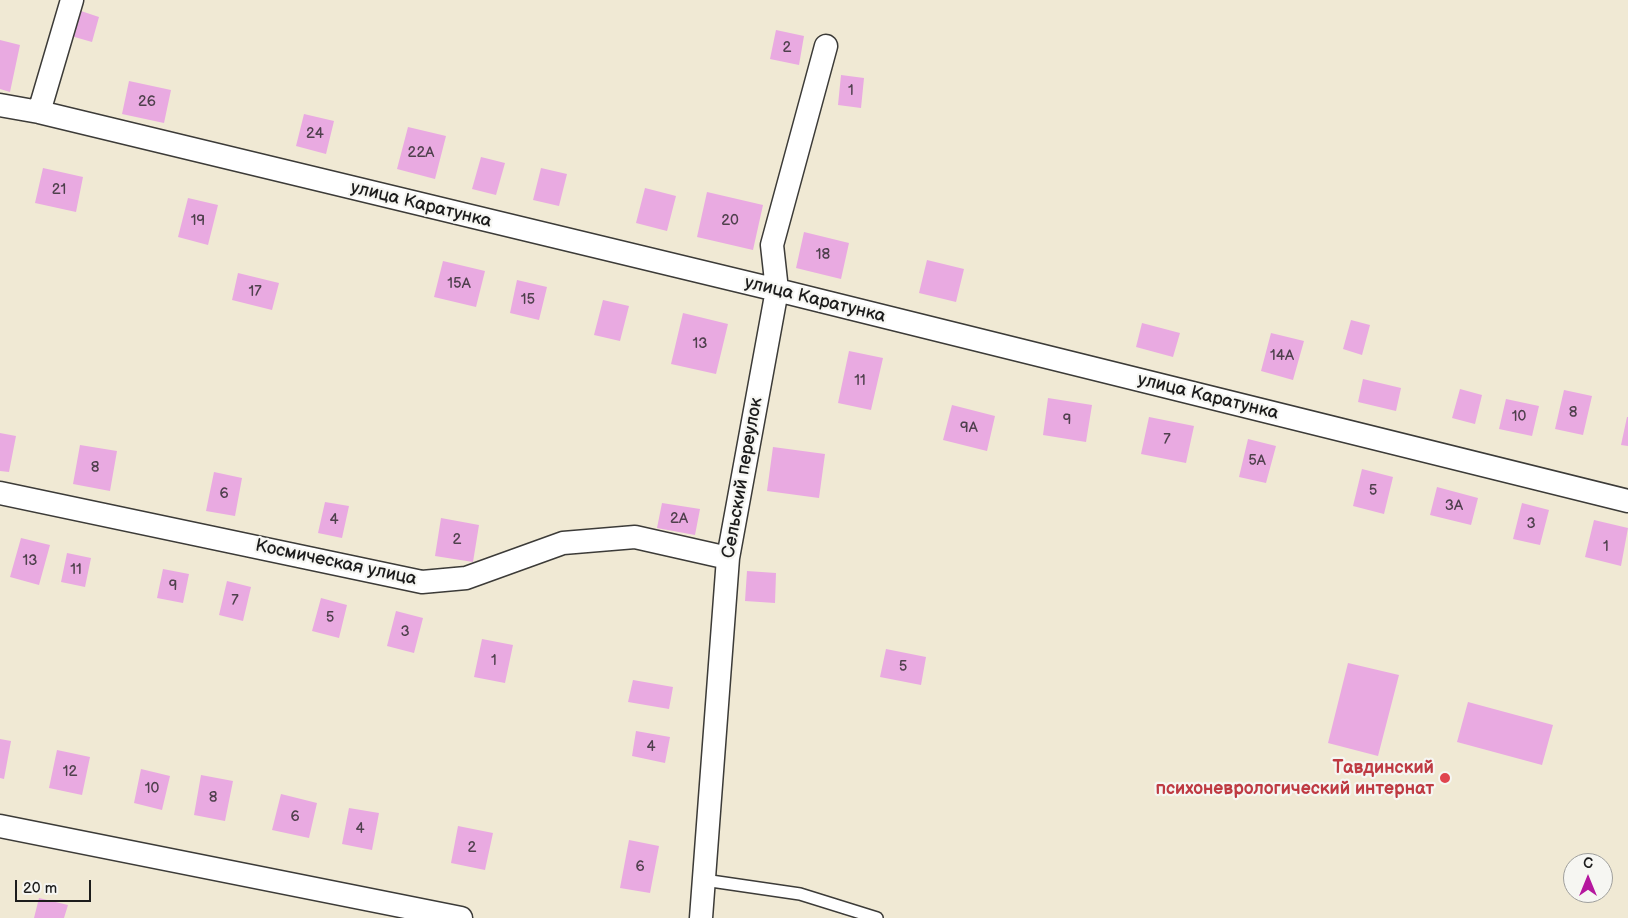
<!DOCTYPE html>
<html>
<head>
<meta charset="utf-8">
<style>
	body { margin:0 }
	#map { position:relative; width:1628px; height:918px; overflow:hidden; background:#f0e9d4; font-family:"Balsamiq Sans",sans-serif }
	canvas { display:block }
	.north { position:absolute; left:1563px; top:853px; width:50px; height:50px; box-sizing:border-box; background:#f6f6f2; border:1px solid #9f9f9c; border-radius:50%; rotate:0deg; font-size:14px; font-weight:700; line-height:20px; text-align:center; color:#1c1c1c }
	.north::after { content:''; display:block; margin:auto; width:18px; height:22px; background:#b5179e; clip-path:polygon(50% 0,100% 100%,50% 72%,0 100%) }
	.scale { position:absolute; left:15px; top:880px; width:76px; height:22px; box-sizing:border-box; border:2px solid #1c1c1c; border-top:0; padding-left:6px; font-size:15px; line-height:18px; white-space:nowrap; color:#1c1c1c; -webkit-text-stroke:4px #f6f6f2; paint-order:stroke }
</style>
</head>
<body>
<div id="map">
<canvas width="1628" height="918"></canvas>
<div class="north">С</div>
<div class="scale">20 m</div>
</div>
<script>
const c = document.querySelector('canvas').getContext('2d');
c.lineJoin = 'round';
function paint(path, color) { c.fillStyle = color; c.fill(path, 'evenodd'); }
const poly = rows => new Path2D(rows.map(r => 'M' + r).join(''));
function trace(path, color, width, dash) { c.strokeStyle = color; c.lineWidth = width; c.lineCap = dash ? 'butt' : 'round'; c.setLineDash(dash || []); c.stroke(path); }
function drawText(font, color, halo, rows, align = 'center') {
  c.font = font + ' "Balsamiq Sans",sans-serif'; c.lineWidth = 4.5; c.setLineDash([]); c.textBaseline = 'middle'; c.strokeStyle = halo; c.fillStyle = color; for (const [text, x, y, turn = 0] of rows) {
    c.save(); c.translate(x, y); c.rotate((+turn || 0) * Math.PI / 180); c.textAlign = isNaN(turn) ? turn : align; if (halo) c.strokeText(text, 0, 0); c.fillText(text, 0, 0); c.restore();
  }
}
paint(poly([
	[78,10,99,17,92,42,71,36],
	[776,30,804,36,799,65,770,59],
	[0,40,20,45,10,92,0,89],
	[841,75,864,78,861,108,838,105],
	[129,81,171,90,164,123,122,114],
	[304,114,334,121,326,154,296,146],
	[408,127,446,136,435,179,397,169],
	[481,157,505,163,496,195,472,189],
	[43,168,83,177,76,212,35,203],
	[541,168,567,174,559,206,533,200],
	[645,188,676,196,667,231,636,223],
	[707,192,763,205,753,250,697,237],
	[188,198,218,205,208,245,178,237],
	[804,232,849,243,841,279,796,268],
	[927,260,964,269,956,302,919,293],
	[443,261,485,271,476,307,434,297],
	[238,273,279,283,272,310,232,300],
	[517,280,547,287,539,320,510,313],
	[603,300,629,306,620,341,594,335],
	[683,313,728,324,716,374,671,364],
	[1351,320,1370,325,1362,355,1343,349],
	[1142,323,1180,333,1173,357,1136,347],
	[1271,333,1304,341,1293,380,1261,371],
	[849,351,883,358,871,410,838,403],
	[1363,379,1401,388,1396,411,1358,402],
	[1460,389,1482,395,1475,424,1452,418],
	[1564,390,1592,396,1583,435,1555,429],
	[1048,398,1092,405,1086,442,1043,435],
	[1506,399,1539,406,1532,436,1499,429],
	[952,405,995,416,987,451,943,440],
	[1149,417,1194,426,1186,463,1141,454],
	[1627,417,1628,417,1628,446,1621,445],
	[0,433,16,436,9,472,0,471],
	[1248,439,1276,446,1266,483,1239,477],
	[80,445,117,451,110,491,73,484],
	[773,447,825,454,819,498,767,491],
	[1362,469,1393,477,1384,514,1353,506],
	[214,472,242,478,235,516,206,511],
	[1437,487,1478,498,1471,525,1430,515],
	[325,502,349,506,342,538,318,533],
	[662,503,700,509,695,535,657,528],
	[1522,503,1549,510,1540,545,1513,539],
	[441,518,479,525,473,562,435,556],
	[1594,520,1628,528,1621,566,1585,557],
	[21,538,50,545,39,585,10,577],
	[67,553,91,558,85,587,61,582],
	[163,569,189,574,183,603,157,598],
	[747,571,776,573,775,603,745,601],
	[227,581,251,587,243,621,219,615],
	[321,598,347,605,339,638,312,631],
	[396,611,423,618,414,653,387,646],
	[482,639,513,645,505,683,474,677],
	[886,649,926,657,921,685,880,677],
	[1348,663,1399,675,1378,756,1328,743],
	[633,680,673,687,669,709,628,702],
	[1468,702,1553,725,1542,765,1457,742],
	[636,731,670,737,665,763,632,756],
	[0,739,11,741,4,779,0,778],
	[57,750,90,757,82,795,49,788],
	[141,769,170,776,162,810,134,803],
	[201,775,233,781,225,821,194,815],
	[281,794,317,803,309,838,272,830],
	[349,808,379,813,372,850,342,844],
	[458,826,493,833,485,870,451,863],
	[629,840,659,846,650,893,620,888],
	[39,898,68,905,64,918,34,918]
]), '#e9aae1');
const lane = poly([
	[704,880,800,894,877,918]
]);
const street = poly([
	[0,105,39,112,777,290,1628,501],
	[39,112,72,0],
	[0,493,422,582,466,578,563,543,635,537,728,558],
	[0,826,461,918],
	[701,918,728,558,777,290,772,245,826,46]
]);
trace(lane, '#3c3b38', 14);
trace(street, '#3c3b38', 25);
trace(lane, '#fff', 11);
trace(street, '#fff', 22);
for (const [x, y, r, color] of [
	[1445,778,6,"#e0444e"]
]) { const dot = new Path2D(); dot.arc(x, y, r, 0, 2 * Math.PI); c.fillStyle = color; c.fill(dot); trace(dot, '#f6f6f2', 2); }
drawText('15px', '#4f404d', null, [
	["2",787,48],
	["1",851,91],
	["26",147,102],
	["24",315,134],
	["22А",421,153],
	["21",59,190],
	["19",198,221],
	["20",730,221],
	["18",823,255],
	["15А",459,284],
	["17",255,292],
	["15",528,300],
	["13",700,344],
	["14А",1282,356],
	["11",860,381],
	["8",1573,413],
	["10",1519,417],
	["9",1067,420],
	["9А",969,428],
	["7",1167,440],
	["5А",1257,461],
	["8",95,468],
	["5",1373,491],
	["6",224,494],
	["3А",1454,506],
	["2А",679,519],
	["4",334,520],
	["3",1531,524],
	["2",457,540],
	["1",1606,547],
	["13",30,561],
	["11",76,570],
	["9",173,586],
	["7",235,601],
	["5",330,618],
	["3",405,632],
	["1",494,661],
	["5",903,667],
	["4",651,747],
	["12",70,772],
	["10",152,789],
	["8",213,798],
	["6",295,817],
	["4",360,829],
	["2",472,848],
	["6",640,867]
]);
drawText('18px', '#1c1c1c', '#f6f6f2', [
	["улица Каратунка",421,205,14],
	["улица Каратунка",815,300,14],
	["улица Каратунка",1208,397,14],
	["Сельский переулок",743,478,-80],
	["Космическая улица",336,563,12]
]);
drawText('bold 18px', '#be3a42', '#f6f6f2', [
	["Тавдинский",1434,768],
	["психоневрологический интернат",1434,789]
], 'right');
</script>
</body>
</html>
